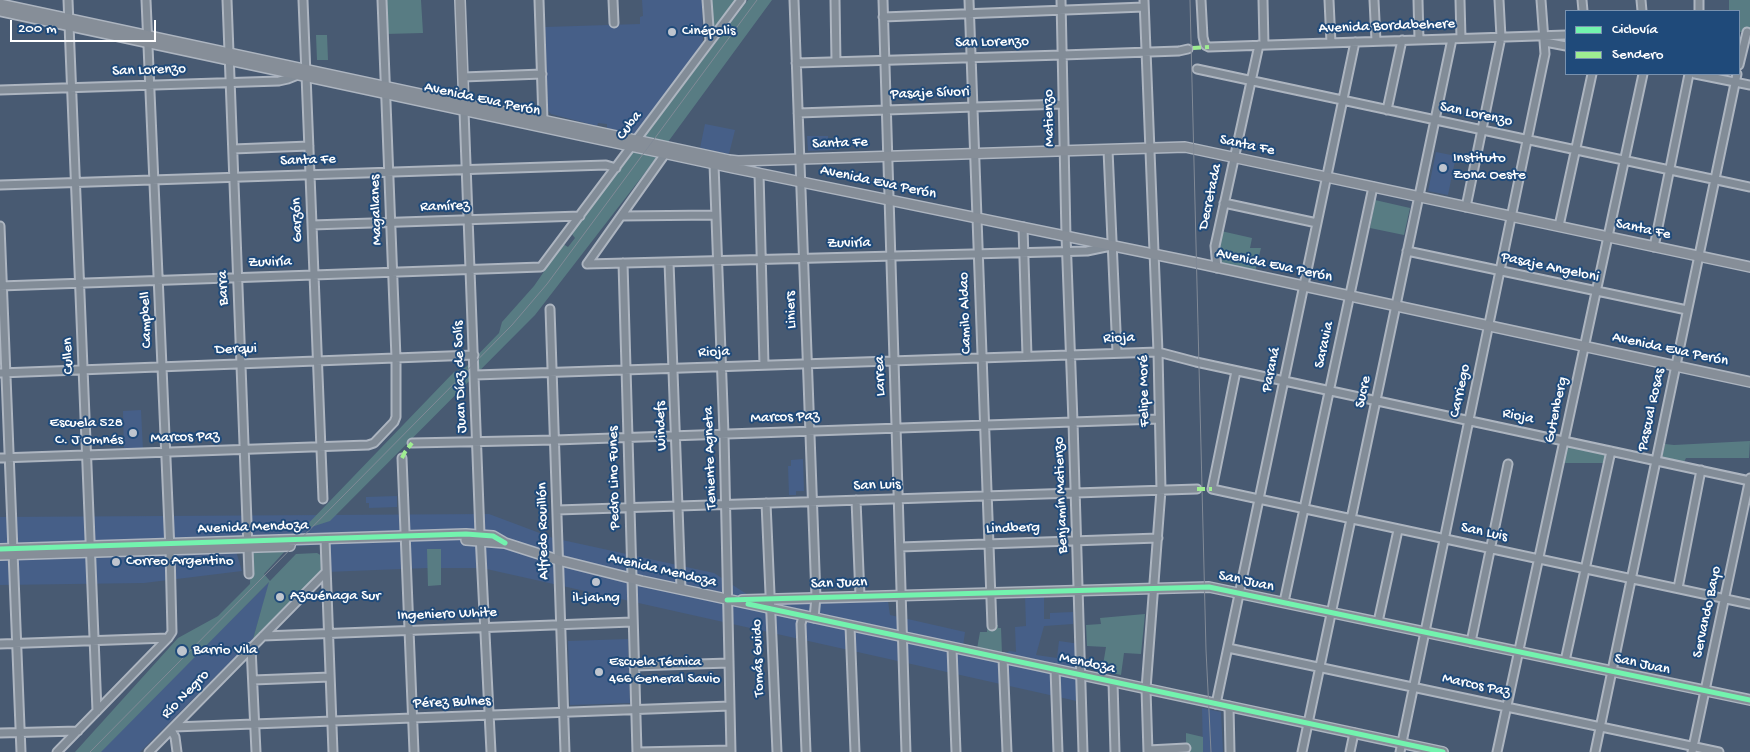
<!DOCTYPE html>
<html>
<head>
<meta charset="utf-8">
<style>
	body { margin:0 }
	#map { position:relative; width:1750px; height:752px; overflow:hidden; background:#485a72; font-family:"Gochi Hand",sans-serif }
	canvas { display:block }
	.legend { position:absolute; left:1565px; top:10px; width:175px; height:65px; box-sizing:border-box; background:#1f4a7a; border:1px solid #7992af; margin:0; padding:6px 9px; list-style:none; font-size:15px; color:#fff }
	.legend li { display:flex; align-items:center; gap:10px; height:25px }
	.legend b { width:25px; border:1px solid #7992af }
	.scale { position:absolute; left:10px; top:20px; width:146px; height:22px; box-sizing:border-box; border:2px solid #fff; border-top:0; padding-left:6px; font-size:15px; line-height:18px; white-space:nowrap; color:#fff; -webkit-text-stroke:4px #1f4a7a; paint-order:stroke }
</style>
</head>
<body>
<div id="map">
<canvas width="1750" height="752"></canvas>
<ul class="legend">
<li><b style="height:6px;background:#73f3ae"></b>Ciclovía</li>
<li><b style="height:6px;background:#9fed91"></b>Sendero</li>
</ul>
<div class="scale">200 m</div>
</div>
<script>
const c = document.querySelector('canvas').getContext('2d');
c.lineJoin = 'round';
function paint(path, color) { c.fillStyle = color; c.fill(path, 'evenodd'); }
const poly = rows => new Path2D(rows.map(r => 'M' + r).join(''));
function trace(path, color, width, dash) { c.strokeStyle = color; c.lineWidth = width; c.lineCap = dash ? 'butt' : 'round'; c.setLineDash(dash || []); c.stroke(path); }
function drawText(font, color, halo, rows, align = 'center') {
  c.font = font + ' "Gochi Hand",sans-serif'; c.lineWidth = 4; c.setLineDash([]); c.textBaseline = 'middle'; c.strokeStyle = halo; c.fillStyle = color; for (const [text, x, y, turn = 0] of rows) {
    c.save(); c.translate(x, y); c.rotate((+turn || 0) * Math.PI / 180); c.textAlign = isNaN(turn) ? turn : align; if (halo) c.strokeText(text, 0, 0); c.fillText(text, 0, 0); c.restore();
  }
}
paint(poly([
	[642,0,702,0,703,44,636,134,607,128,607,124,598,123,597,126,551,114,548,110,545,27,640,24,640,17,643,16],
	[705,124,735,130,729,154,700,148],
	[807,136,828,136,828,140,835,140,835,150,808,151],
	[1436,152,1456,156,1448,195,1428,191],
	[141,410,143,450,124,451,123,411],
	[803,459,804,491,796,491,796,495,789,495,788,466,791,466,791,460],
	[397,496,397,507,369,508,369,503,366,503,366,497],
	[489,514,553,538,714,573,759,602,888,601,890,615,965,632,963,646,977,649,991,662,1002,654,1010,651,1016,652,1015,627,1026,626,1025,595,1044,595,1044,619,1050,619,1050,613,1073,612,1073,624,1044,626,1036,655,1057,658,1059,641,1080,644,1081,702,482,568,427,568,326,572,324,545,235,548,242,571,144,583,0,585,0,517],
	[270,581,253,639,140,752,99,752],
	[628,639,630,703,570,705,568,641],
	[1202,708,1221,712,1223,752,1203,752]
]), '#465f88');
paint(poly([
	[384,0,421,0,423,33,385,34],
	[709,0,739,0,714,33,710,33],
	[748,0,772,0,654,161,535,315,330,521,302,530,454,372,466,367,499,333,502,322,534,286,563,244,568,247,575,238,571,233],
	[1729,0,1750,0,1750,32,1739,32,1739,11,1729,11],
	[316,35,327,35,328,60,317,60],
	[1375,200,1410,208,1404,235,1370,228],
	[1221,231,1252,238,1250,248,1261,248,1255,272,1220,265,1218,250],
	[1750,441,1749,458,1686,458,1684,462,1662,457,1665,444,1674,445],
	[1565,444,1609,453,1607,463,1561,463],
	[427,549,441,549,441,585,428,586],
	[285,551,264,574,270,581,296,554,317,553,322,556,321,571,253,639,269,582,101,752,75,752,178,638,218,616,250,584,251,553],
	[1145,614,1141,654,1124,653,1121,675,1102,671,1106,647,1087,646,1086,625,1101,624,1100,618],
	[998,625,998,628,1001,628,1002,654,977,649,980,632,987,632,987,626],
	[1186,733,1203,737,1203,752,1186,752]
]), '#587c83');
const minor = poly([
	[68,0,97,711],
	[227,0,249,574],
	[303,0,323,499],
	[539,0,543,120],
	[613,0,614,23],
	[707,0,710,41],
	[794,0,816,597,814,618],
	[835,0,836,62],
	[883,0,906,752],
	[969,0,992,626],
	[1061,0,1066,236,1073,422,1083,752],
	[1144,0,1158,352,1161,490,1146,689,1148,752],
	[1201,0,1203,37,1205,45,1209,47,1566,35],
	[1263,0,1264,45],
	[1329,0,1331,43],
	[1374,0,1376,41],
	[1418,0,1419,40],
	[1460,0,1461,38],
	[1582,0,1583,11],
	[1641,0,1642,11],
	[1699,11,1699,0],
	[883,17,1144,7],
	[1545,42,1566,46],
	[796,63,1062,55,1179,51,1188,49],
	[1739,65,1747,32],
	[1197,69,1750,187],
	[1695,74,1750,85],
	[463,77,542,74],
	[0,90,279,81,288,79,298,75],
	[1387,110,1402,40],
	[464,111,480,534,491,752],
	[798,113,1063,104],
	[233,149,309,146],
	[1108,150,1117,353],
	[714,164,724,434,731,752],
	[759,173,764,365],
	[0,185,606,165,616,168],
	[1224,203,1317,223],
	[1466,207,1501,37,1499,0],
	[622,216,715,215],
	[312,225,580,216],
	[0,226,21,752],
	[1559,226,1592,74],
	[1023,227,1027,356],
	[1654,247,1689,74],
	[1407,251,1687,310],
	[669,262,681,589],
	[623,263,637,752],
	[587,264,1087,251,1111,246],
	[587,264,665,154],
	[1217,268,1215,246,1259,45],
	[0,286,541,267,741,0],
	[550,309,565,752],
	[1236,371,1212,489,1750,604],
	[0,373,474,355],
	[475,375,1158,352,1196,362,1750,481],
	[412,443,555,440,1159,419],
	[0,458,368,445,374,443,394,422,396,417,396,358,382,0],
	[402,458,414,752],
	[856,500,860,596],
	[766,503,777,752],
	[557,510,1197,489],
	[325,539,333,752],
	[900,547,1158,538],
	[1678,588,1701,470],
	[1284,602,1373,187],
	[803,616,801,624,806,752],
	[1378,622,1398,530],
	[850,626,855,752],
	[263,636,632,622],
	[1471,642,1508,464],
	[0,644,168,638],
	[251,647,256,752],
	[952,648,956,752],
	[1228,648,1719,752],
	[1003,658,1007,752],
	[1565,661,1611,451],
	[634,666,729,663],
	[1055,669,1058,752],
	[253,680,330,677],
	[1113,682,1115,752],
	[1216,704,1355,42],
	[1229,706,1230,752],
	[174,727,730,706],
	[171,730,175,737,177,752],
	[0,733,78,731],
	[1148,750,1186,748],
	[57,752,168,638,172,632,170,550,146,0],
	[149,752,326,572],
	[637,752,731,750],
	[1302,752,1452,39],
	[1350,752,1354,733],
	[1400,752,1545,54,1541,0],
	[1497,752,1643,74],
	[1595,752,1737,74],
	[1692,752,1750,478]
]);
const major = poly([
	[460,0,464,107],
	[0,4,729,160,738,161,1185,147,1750,267],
	[0,11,733,168,1197,263,1750,382],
	[466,540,505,543],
	[0,549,466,534,493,536,505,543,558,560,642,581,1443,752],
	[0,555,290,546],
	[742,600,1209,587,1750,700]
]);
trace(minor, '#adb5c0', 11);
trace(major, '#adb5c0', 12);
trace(minor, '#828c97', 7);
trace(major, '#868e98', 9);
trace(poly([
	[1190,0,1206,650,1211,752],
	[90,752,512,325,547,284,757,0]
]), '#818a97', 1);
trace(poly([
	[1193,48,1209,47],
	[402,458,405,452,412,443],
	[1197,489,1212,489]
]), '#9fed91', 4, [8, 4]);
trace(poly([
	[0,549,466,534,493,536,505,543],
	[727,600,1209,587,1750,700],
	[748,604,1443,752]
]), '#73f3ae', 5);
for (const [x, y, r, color] of [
	[672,32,5,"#bfc5ce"],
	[1443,168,5,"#bfc5ce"],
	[133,433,5,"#bfc5ce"],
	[116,562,5,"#bfc5ce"],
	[596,582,5,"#bfc5ce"],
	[280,597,5,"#bfc5ce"],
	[182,651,6,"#bfc5ce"],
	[599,672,5,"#bfc5ce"]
]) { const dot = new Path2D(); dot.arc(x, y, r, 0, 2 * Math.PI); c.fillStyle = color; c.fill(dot); trace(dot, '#1f4a7a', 2); }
drawText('15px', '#fff', '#1f4a7a', [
	["Avenida Bordabehere",1387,27,-2],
	["San Lorenzo",992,43,-1],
	["San Lorenzo",149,71,-2],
	["Pasaje Sívori",930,94,-2],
	["Avenida Eva Perón",482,100,12],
	["San Lorenzo",1476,115,12],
	["Matienzo",1050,118,-91],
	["Cuba",630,126,-53],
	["Santa Fe",840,144,-2],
	["Santa Fe",1247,146,12],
	["Santa Fe",308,161,-2],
	["Avenida Eva Perón",878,183,12],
	["Decretada",1211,197,-78],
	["Ramírez",445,207,-2],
	["Magallanes",377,210,-92],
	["Garzón",298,220,-92],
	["Santa Fe",1643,230,12],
	["Zuviría",849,244,-1],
	["Zuviría",270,263,-2],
	["Avenida Eva Perón",1274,266,12],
	["Pasaje Angeloni",1550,268,12],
	["Barra",224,288,-92],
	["Liniers",792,310,-92],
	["Camilo Aldao",966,313,-92],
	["Campbell",147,320,-92],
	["Rioja",1119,339,-2],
	["Saravia",1325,345,-78],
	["Derqui",236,350,-2],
	["Avenida Eva Perón",1670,350,12],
	["Rioja",714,353,-2],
	["Cullen",69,356,-92],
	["Paraná",1272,370,-78],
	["Larrea",881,376,-92],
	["Juan Díaz de Solís",461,377,-92],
	["Felipe Moré",1145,391,-91],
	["Carriego",1461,391,-78],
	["Sucre",1364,392,-78],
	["Gutenberg",1557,410,-78],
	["Pascual Rosas",1652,410,-78],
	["Rioja",1518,417,12],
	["Marcos Paz",785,418,-2],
	["Windefs",662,426,-92],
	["Marcos Paz",185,438,-2],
	["Teniente Agneta",711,458,-92],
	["Pedro Lino Funes",615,478,-91],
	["San Luis",877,486,-2],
	["Benjamín Matienzo",1062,495,-92],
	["Avenida Mendoza",253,528,-2],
	["Lindberg",1013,529,-2],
	["Alfredo Rouillón",544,531,-91],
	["San Luis",1484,533,12],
	["Avenida Mendoza",662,571,13],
	["San Juan",1246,582,12],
	["San Juan",839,584,-2],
	["Servando Bayo",1708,612,-78],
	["Ingeniero White",447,615,-2],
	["Tomás Guido",759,658,-92],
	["Mendoza",1087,664,12],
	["San Juan",1642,665,12],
	["Marcos Paz",1476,686,12],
	["Río Negro",186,695,-46],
	["Pérez Bulnes",452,703,-2]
]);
drawText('15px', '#fff', '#1f4a7a', [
	["Cinépolis",682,32],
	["Instituto",1453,159],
	["Zona Oeste",1453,176],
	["Escuela 528",123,424,"right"],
	["C. J Omnés",123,441,"right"],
	["Correo Argentino",126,562],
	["Azcuénaga Sur",290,597],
	["il-jahng",596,599,"center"],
	["Barrio Vila",193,651],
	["Escuela Técnica",609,663],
	["466 General Savio",609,680]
], 'left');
</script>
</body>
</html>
